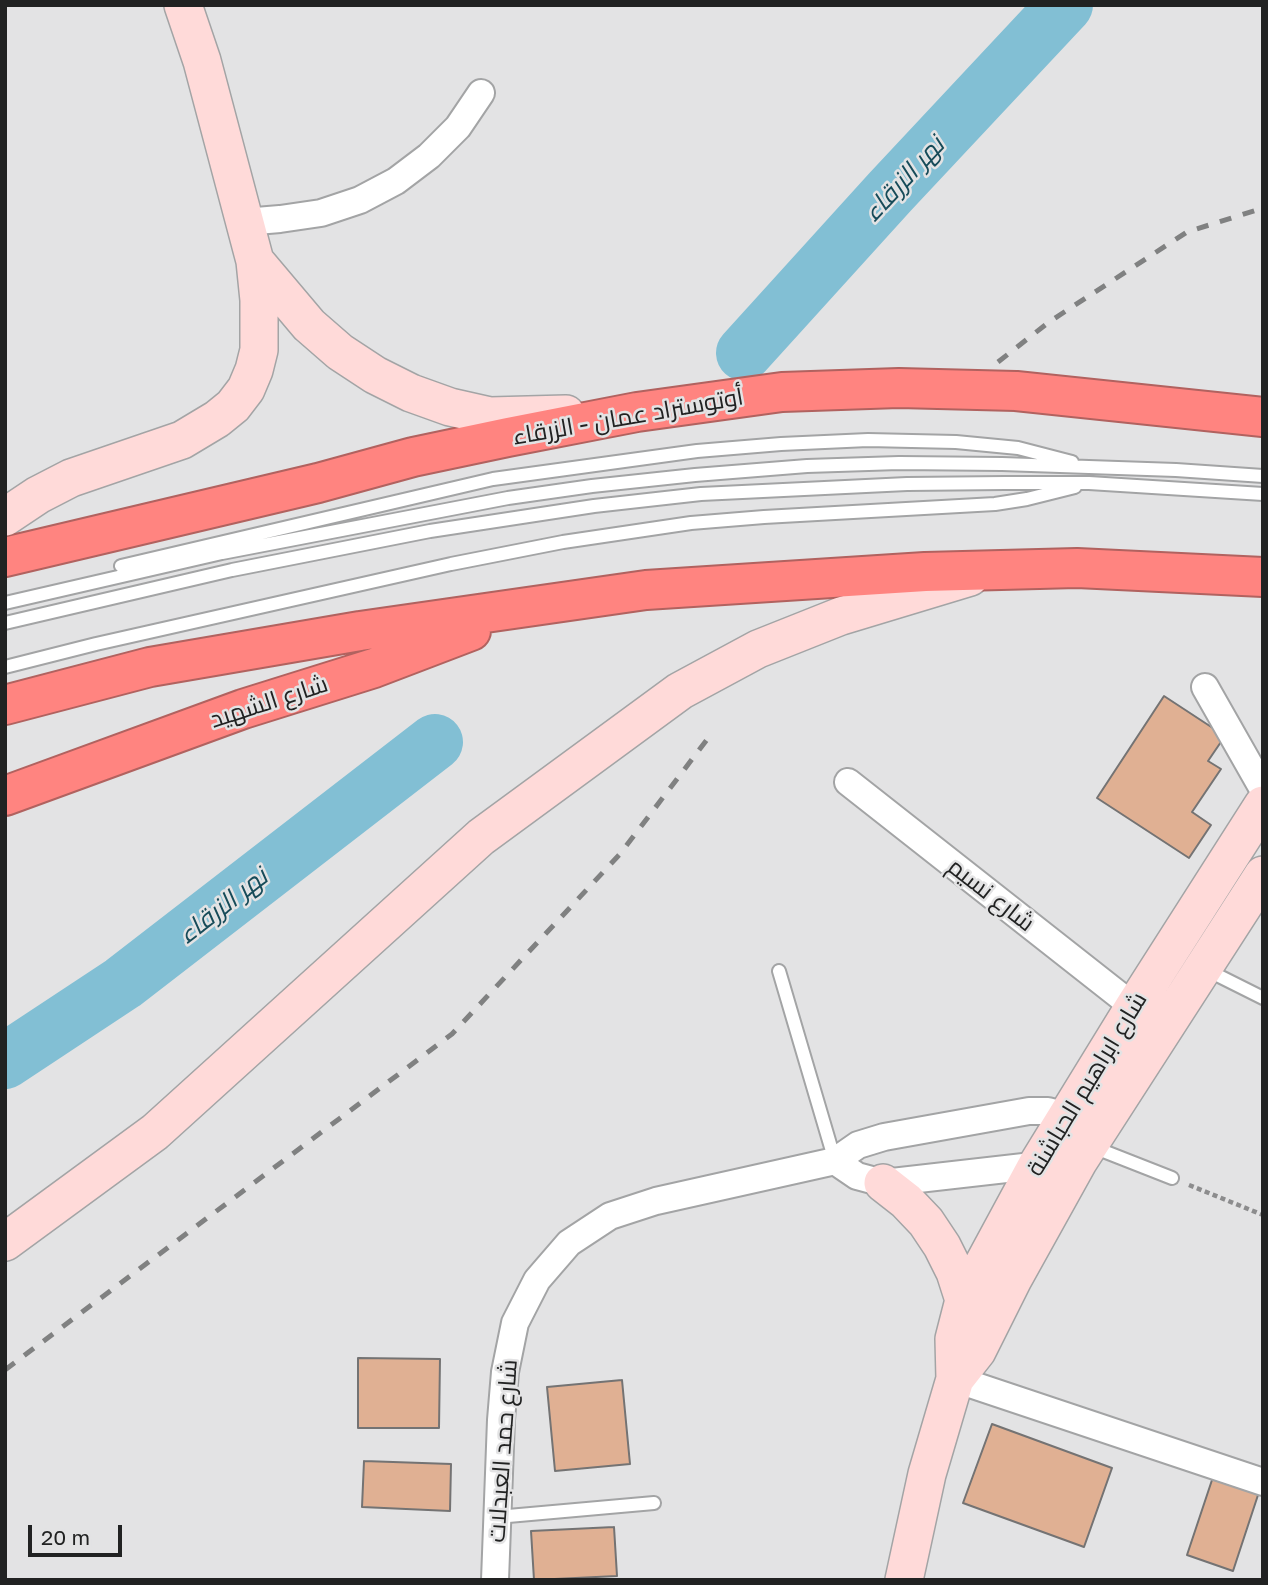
<!DOCTYPE html>
<html>
<head>
<meta charset="utf-8">
<style>
	body { margin:0 }
	#map { position:relative; width:1268px; height:1585px; overflow:hidden; background:#e3e3e4; font-family:"Golos Text",sans-serif }
	canvas { display:block }
	.frame { position:absolute; inset:0; border:7px solid #212222; pointer-events:none }
	.scale { position:absolute; left:28px; top:1525px; width:94px; height:32px; box-sizing:border-box; border:4px solid #212222; border-top:0; padding-left:9px; font-size:21px; line-height:24px; white-space:nowrap; color:#212222; -webkit-text-stroke:5px #e3e3e4; paint-order:stroke }
</style>
</head>
<body>
<div id="map">
<canvas width="1268" height="1585"></canvas>
<div class="frame"></div>
<div class="scale">20 m</div>
</div>
<script>
const c = document.querySelector('canvas').getContext('2d');
c.lineJoin = 'round';
const poly = rows => new Path2D(rows.map(r => 'M' + r).join(''));
function trace(path, color, width, dash) { c.strokeStyle = color; c.lineWidth = width; c.lineCap = dash ? 'butt' : 'round'; c.setLineDash(dash || []); c.stroke(path); }
function paint(path, color) { c.fillStyle = color; c.fill(path, 'evenodd'); }
function drawText(font, color, halo, rows, align = 'center') {
  c.font = font + ' "Golos Text",Cairo,sans-serif'; c.lineWidth = 5; c.setLineDash([]); c.textBaseline = 'middle'; c.strokeStyle = halo; c.fillStyle = color; for (const [text, x, y, turn = 0] of rows) {
    c.save(); c.translate(x, y); c.rotate((+turn || 0) * Math.PI / 180); c.textAlign = isNaN(turn) ? turn : align; if (halo) c.strokeText(text, 0, 0); c.fillText(text, 0, 0); c.restore();
  }
}
trace(poly([
	[744,353,890,192,1065,5],
	[5,1061,123,983,435,742]
]), '#82bfd4', 56);
const building = poly([
	[1164,696,1225,736,1208,761,1221,769,1192,812,1211,825,1189,858,1097,798,1164,696],
	[358,1358,440,1359,439,1428,358,1428,358,1358],
	[622,1380,630,1464,555,1471,547,1387,622,1380],
	[992,1424,1112,1468,1084,1547,963,1503,992,1424],
	[364,1461,451,1464,450,1511,362,1507,364,1461],
	[1213,1477,1259,1492,1233,1571,1187,1555,1213,1477],
	[614,1527,617,1576,534,1580,531,1531,614,1527]
]);
paint(building, '#e0b093');
trace(building, '#747373', 2);
const lane = poly([
	[121,566,493,479,697,451,781,444,868,440,956,442,1018,448,1072,462],
	[5,603,222,553,508,498,592,486,695,475,807,466,899,463,1002,464,1176,470,1263,476],
	[5,623,232,570,430,531,594,506,701,494,907,484,1005,483,1089,483,1263,494],
	[5,667,96,644,451,564,563,542,691,523,764,517,995,504,1027,499,1075,487],
	[1205,969,1263,998],
	[779,971,835,1161],
	[1093,1147,1172,1178],
	[497,1517,654,1503]
]);
const street = poly([
	[244,222,280,219,321,213,360,200,396,181,429,156,458,127,481,93],
	[1205,687,1263,789],
	[848,782,1134,1007],
	[835,1161,857,1176,883,1183,1050,1164],
	[955,1379,1263,1482],
	[495,1580,501,1420,505,1372,515,1323,537,1280,569,1243,610,1216,656,1201,835,1161,858,1145,884,1137,1029,1111,1048,1111,1083,1120]
]);
const secondary = poly([
	[255,261,309,325,340,352,375,375,411,393,450,407,490,416,566,414],
	[5,517,38,495,71,478,182,440,217,419,233,406,246,389,254,370,259,350,259,300,255,261,202,61,183,5],
	[883,1183,906,1201,926,1222,942,1246,955,1272,964,1300],
	[5,1242,155,1132,481,837,680,691,758,649,841,616,970,577],
	[955,1379,977,1351,1013,1279,1078,1162,1263,875],
	[904,1580,927,1474,955,1379,954,1339,964,1300,1037,1165,1134,1007,1263,805]
]);
const highway = poly([
	[5,557,318,483,413,457,508,437,637,412,782,392,899,388,1016,391,1263,417],
	[5,705,150,667,360,631,646,590,925,572,1077,568,1263,577],
	[5,796,243,709,374,668,471,631]
]);
trace(lane, '#a3a4a5', 16);
trace(street, '#a3a4a5', 30);
trace(secondary, '#a3a4a5', 40);
trace(highway, '#b1625f', 42);
trace(poly([
	[1189,1185,1263,1215]
]), '#8c8c8d', 4.5, [5, 3.5]);
trace(lane, '#fff', 12);
trace(street, '#fff', 26);
trace(secondary, '#ffdad9', 37);
trace(highway, '#ff8480', 38);
trace(poly([
	[998,362,1049,322,1187,232,1263,208],
	[5,1370,452,1034,620,854,712,733]
]), '#808181', 5, [12, 12]);
drawText('24px', '#212222', '#e3e3e4', [
	["أوتوستراد عمان - الزرقاء",628,417,-10],
	["شارع الشهيد",269,702,-18],
	["شارع نسيم",991,895,38],
	["شارع ابراهيم الحباشنة",1087,1084,-59],
	["شارع حمد العبدلات",503,1451,-86]
]);
drawText('italic 26px', '#164b59', '#e3e3e4', [
	["نهر الزرقاء",904,179,-47],
	["نهر الزرقاء",223,906,-38]
]);
</script>
</body>
</html>
